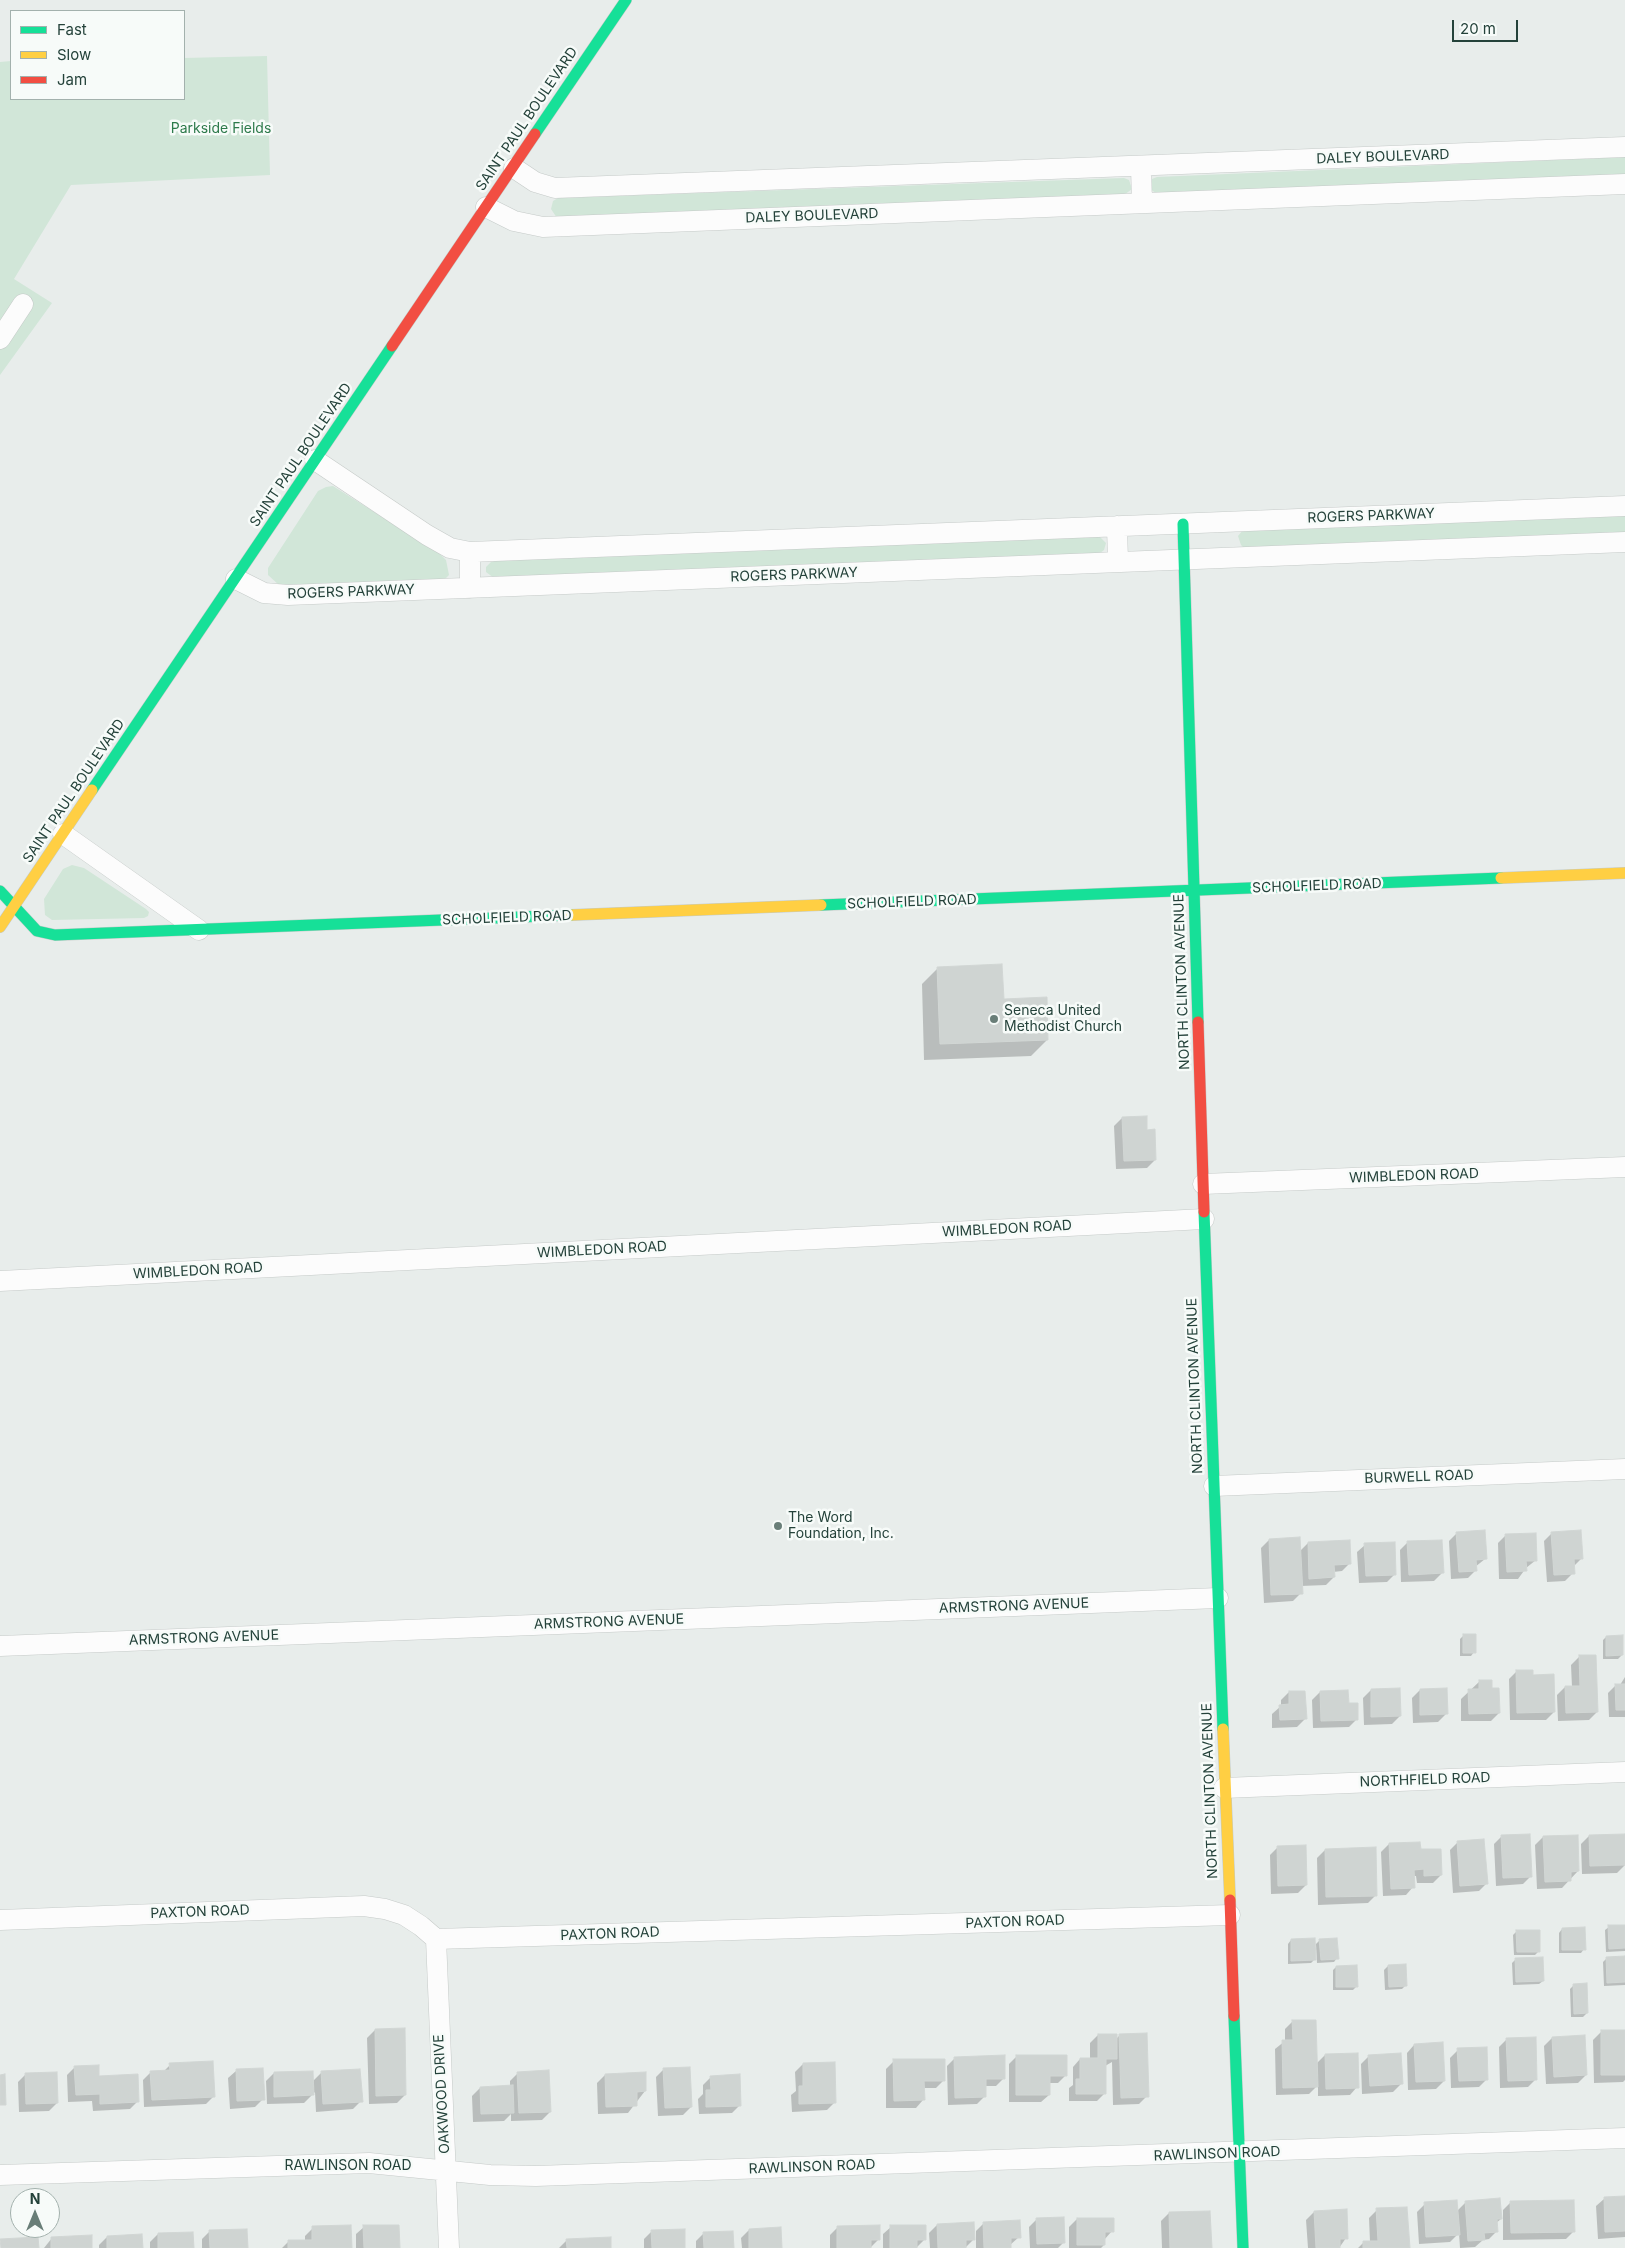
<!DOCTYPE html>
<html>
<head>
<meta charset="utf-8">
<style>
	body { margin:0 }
	#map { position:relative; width:1625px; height:2248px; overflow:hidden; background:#e8edeb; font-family:Inter,sans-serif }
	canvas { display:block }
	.legend { position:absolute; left:10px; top:10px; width:175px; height:90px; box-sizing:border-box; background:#f7fbf9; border:1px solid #a3b1ad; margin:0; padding:6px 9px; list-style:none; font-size:15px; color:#24423a }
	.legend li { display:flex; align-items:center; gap:10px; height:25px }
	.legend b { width:25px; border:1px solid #a3b1ad }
	.north { position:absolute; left:10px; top:2188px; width:50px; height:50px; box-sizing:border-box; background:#f7fbf9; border:1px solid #a3b1ad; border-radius:50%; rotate:0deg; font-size:14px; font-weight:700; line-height:20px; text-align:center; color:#24423a }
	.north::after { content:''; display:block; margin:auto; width:18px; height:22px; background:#697e78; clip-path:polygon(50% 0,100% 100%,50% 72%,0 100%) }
	.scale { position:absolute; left:1452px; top:20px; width:66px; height:22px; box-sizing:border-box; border:2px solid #24423a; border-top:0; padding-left:6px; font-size:15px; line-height:18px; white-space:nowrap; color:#24423a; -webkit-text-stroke:4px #f7fbf9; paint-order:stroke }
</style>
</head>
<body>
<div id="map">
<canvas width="1625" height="2248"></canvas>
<ul class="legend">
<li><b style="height:6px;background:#16e098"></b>Fast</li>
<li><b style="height:6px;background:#ffcf43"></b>Slow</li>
<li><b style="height:6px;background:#f24e42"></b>Jam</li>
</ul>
<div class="north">N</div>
<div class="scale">20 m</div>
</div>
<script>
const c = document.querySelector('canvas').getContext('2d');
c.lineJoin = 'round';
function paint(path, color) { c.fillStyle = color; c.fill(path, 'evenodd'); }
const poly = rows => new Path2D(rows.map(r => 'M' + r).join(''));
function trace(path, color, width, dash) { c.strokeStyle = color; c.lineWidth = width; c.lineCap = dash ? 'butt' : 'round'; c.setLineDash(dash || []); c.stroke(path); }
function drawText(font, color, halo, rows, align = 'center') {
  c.font = font + ' Inter,sans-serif'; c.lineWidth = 5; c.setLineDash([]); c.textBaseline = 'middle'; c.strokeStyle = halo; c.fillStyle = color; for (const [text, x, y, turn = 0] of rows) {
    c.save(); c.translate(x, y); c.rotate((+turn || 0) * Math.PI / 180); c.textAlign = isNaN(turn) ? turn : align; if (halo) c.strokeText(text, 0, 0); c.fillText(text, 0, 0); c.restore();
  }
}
paint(poly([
	[267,56,270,175,71,185,14,279,52,303,0,375,0,62,11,61,11,99,184,99,184,58],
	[1625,157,1625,175,1157,194,1149,188,1152,179,1157,177],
	[1124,178,1129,180,1132,189,1124,195,557,218,551,209,553,201,558,198],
	[333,486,439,553,446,560,449,575,444,580,279,585,268,575,268,568,318,491,326,487],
	[1625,515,1625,532,1244,548,1241,545,1238,536,1243,530],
	[1099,536,1106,543,1104,550,1100,553,494,578,486,572,486,567,491,562,498,560],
	[72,865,84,868,146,909,149,912,148,916,144,918,52,920,45,915,44,899,63,869]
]), '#d1e6d8');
paint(poly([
	[938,968,1002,1000,1047,1040,1031,1056,924,1060,922,984],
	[1122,1118,1146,1131,1155,1160,1147,1168,1116,1169,1114,1126],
	[1457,1533,1485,1559,1475,1567,1476,1570,1468,1578,1451,1579,1449,1541],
	[1552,1533,1582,1558,1574,1566,1573,1573,1565,1581,1547,1582,1544,1541],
	[1506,1535,1536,1560,1526,1568,1518,1579,1499,1579,1498,1543],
	[1269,1540,1299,1552,1308,1543,1350,1563,1342,1571,1333,1572,1334,1577,1326,1585,1301,1586,1301,1593,1293,1601,1264,1603,1261,1548],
	[1408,1542,1442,1573,1434,1581,1401,1582,1400,1550],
	[1365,1545,1395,1574,1387,1582,1359,1583,1357,1552],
	[1464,1635,1474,1652,1471,1656,1460,1656,1460,1639],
	[1606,1637,1622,1655,1618,1659,1603,1659,1603,1640],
	[1579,1657,1597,1712,1589,1720,1558,1721,1557,1695,1565,1687,1572,1687,1571,1665],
	[1517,1671,1554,1712,1546,1720,1510,1720,1509,1679],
	[1625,1677,1625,1717,1609,1717,1608,1693,1616,1685,1620,1685],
	[1480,1681,1491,1689,1499,1713,1491,1721,1461,1721,1461,1699],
	[1371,1690,1400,1716,1392,1724,1364,1725,1363,1698],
	[1420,1690,1446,1714,1438,1722,1413,1723,1412,1698],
	[1289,1692,1305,1719,1297,1727,1272,1728,1272,1714,1281,1706,1281,1700],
	[1320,1692,1347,1704,1357,1719,1349,1727,1313,1728,1312,1700],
	[1502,1836,1531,1876,1523,1884,1496,1886,1494,1844],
	[1589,1836,1625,1840,1625,1865,1617,1873,1582,1874,1581,1844],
	[1543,1837,1578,1871,1562,1888,1537,1889,1535,1845],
	[1458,1842,1487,1883,1479,1891,1453,1893,1450,1850],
	[1389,1844,1419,1851,1441,1875,1433,1883,1417,1883,1416,1876,1413,1876,1413,1887,1406,1895,1383,1896,1381,1852],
	[1278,1847,1306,1885,1298,1893,1271,1894,1270,1855],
	[1325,1850,1376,1895,1368,1903,1318,1905,1317,1858],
	[1625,1926,1625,1951,1606,1952,1605,1930,1609,1927],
	[1562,1929,1584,1949,1581,1953,1559,1953,1559,1933],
	[1517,1931,1539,1951,1535,1955,1514,1955,1513,1935],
	[1291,1940,1314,1960,1311,1963,1288,1964,1288,1944],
	[1320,1940,1337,1958,1334,1962,1317,1963,1316,1944],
	[1625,1957,1625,1985,1604,1986,1603,1962,1607,1958],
	[1516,1959,1543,1981,1539,1984,1513,1985,1512,1963],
	[1388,1966,1406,1985,1402,1989,1385,1990,1384,1970],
	[1336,1967,1357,1986,1353,1990,1333,1990,1333,1970],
	[1574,1985,1587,2013,1583,2017,1571,2017,1570,1989],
	[1293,2021,1316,2064,1325,2055,1357,2087,1350,2095,1318,2096,1318,2085,1309,2094,1276,2095,1275,2049,1285,2041,1285,2029],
	[375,2030,405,2095,397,2103,369,2104,367,2038],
	[1601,2032,1625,2043,1625,2080,1623,2082,1594,2083,1593,2040],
	[1098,2035,1116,2039,1120,2035,1147,2096,1139,2104,1113,2105,1112,2062,1105,2066,1105,2093,1097,2101,1069,2101,1069,2088,1073,2085,1073,2067,1080,2059,1090,2059,1090,2043],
	[1552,2038,1586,2075,1578,2083,1546,2084,1544,2046],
	[1507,2039,1536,2079,1528,2087,1500,2088,1499,2047],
	[1414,2045,1444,2081,1436,2089,1408,2090,1407,2053],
	[1458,2050,1487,2079,1479,2087,1451,2088,1450,2058],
	[1017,2056,1066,2075,1058,2083,1049,2083,1049,2095,1041,2102,1009,2102,1009,2064],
	[1369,2056,1401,2084,1393,2092,1362,2094,1361,2064],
	[955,2058,1004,2078,996,2086,984,2086,985,2096,977,2104,948,2105,947,2066],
	[894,2061,944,2080,936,2088,923,2088,923,2100,916,2108,886,2108,886,2069],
	[803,2064,835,2102,827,2110,792,2112,791,2095,796,2091,795,2072],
	[170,2065,214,2096,206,2104,144,2107,143,2080,151,2072,163,2072],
	[75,2067,98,2077,138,2101,130,2109,93,2111,92,2101,68,2102,67,2075],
	[664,2069,691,2107,683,2115,658,2116,656,2077],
	[236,2071,263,2099,255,2107,230,2109,228,2078],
	[322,2072,361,2101,353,2109,316,2112,315,2092,304,2103,267,2104,266,2081,274,2073,312,2082],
	[518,2073,550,2112,542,2120,511,2121,511,2114,504,2121,473,2122,472,2096,480,2088,510,2087,510,2081],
	[26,2074,57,2103,49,2111,19,2112,18,2082],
	[605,2075,645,2091,628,2113,598,2114,597,2083],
	[711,2077,740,2105,732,2113,699,2114,698,2099,703,2094,703,2085],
	[1625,2198,1625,2237,1598,2239,1596,2206,1604,2199],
	[1466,2202,1501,2219,1496,2223,1497,2231,1489,2239,1483,2240,1475,2247,1460,2248,1459,2233,1450,2242,1419,2244,1417,2212,1425,2204,1457,2211],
	[1511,2202,1574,2231,1566,2239,1503,2240,1503,2210],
	[1377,2210,1408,2248,1358,2248,1363,2243,1370,2242,1369,2218],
	[1314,2212,1346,2238,1339,2248,1308,2248,1306,2220],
	[1169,2213,1211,2248,1162,2248,1161,2221],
	[1037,2219,1063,2243,1058,2248,1030,2248,1029,2227],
	[1077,2219,1112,2231,1104,2240,1104,2245,1101,2248,1069,2248,1069,2227],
	[984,2223,1019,2237,1010,2245,1010,2248,976,2248,976,2231],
	[937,2225,973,2240,965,2248,930,2248,929,2233],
	[364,2227,399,2248,356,2248,356,2234],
	[838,2227,878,2240,870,2248,830,2248,830,2235],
	[891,2227,925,2239,916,2248,883,2248,883,2234],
	[313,2228,350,2248,282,2248,289,2241,305,2241,305,2236],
	[749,2230,781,2248,742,2248,741,2238],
	[210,2231,247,2248,202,2248,202,2239],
	[652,2231,684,2248,644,2248,644,2239],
	[704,2233,733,2248,696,2248,696,2241],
	[158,2234,192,2248,150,2248,150,2242],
	[107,2237,142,2248,99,2248,99,2245],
	[52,2238,91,2248,44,2248],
	[567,2240,610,2248,559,2248]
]), '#0003');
const building = poly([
	[1002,964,1004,999,1047,997,1048,1040,940,1044,937,967,1002,964],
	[1147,1116,1147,1130,1155,1129,1156,1160,1124,1161,1122,1117,1147,1116],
	[1485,1530,1487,1559,1476,1560,1477,1571,1459,1572,1456,1532,1485,1530],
	[1581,1530,1583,1559,1574,1559,1575,1574,1554,1575,1551,1532,1581,1530],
	[1536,1533,1537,1561,1526,1561,1527,1571,1507,1572,1505,1534,1536,1533],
	[1300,1537,1303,1594,1271,1595,1269,1539,1300,1537],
	[1350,1540,1351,1564,1334,1565,1335,1577,1309,1579,1308,1542,1350,1540],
	[1442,1540,1444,1573,1409,1575,1407,1541,1442,1540],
	[1395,1542,1396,1575,1366,1576,1364,1543,1395,1542],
	[1463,1634,1476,1634,1476,1653,1463,1653,1463,1634],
	[1623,1635,1623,1655,1606,1656,1606,1636,1623,1635],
	[1579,1655,1596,1655,1598,1712,1566,1713,1565,1686,1580,1686,1579,1655],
	[1516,1670,1533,1670,1533,1675,1554,1674,1555,1712,1517,1713,1516,1670],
	[1479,1680,1492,1680,1492,1688,1499,1688,1500,1713,1469,1714,1468,1689,1479,1689,1479,1680],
	[1615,1684,1625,1684,1625,1710,1616,1710,1615,1684],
	[1400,1688,1401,1716,1371,1717,1371,1689,1400,1688],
	[1447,1688,1448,1714,1420,1715,1420,1689,1447,1688],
	[1348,1690,1349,1703,1358,1703,1358,1720,1321,1721,1320,1691,1348,1690],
	[1289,1691,1305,1691,1307,1719,1280,1720,1279,1705,1289,1704,1289,1691],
	[1530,1834,1532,1877,1503,1878,1501,1835,1530,1834],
	[1625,1834,1625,1865,1590,1866,1589,1835,1625,1834],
	[1578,1835,1579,1871,1571,1872,1571,1881,1545,1882,1543,1836,1578,1835],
	[1484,1839,1488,1884,1460,1886,1457,1841,1484,1839],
	[1420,1842,1421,1849,1441,1849,1442,1875,1424,1876,1424,1869,1414,1870,1415,1888,1391,1889,1389,1843,1420,1842],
	[1306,1845,1307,1885,1278,1886,1277,1846,1306,1845],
	[1376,1847,1377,1896,1326,1897,1325,1849,1376,1847],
	[1608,1925,1625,1925,1625,1948,1609,1949,1608,1925],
	[1585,1927,1586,1950,1562,1950,1562,1928,1585,1927],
	[1516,1930,1540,1930,1540,1952,1517,1952,1516,1930],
	[1315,1938,1316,1960,1291,1961,1291,1939,1315,1938],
	[1337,1938,1339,1959,1321,1960,1319,1939,1337,1938],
	[1625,1956,1625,1982,1607,1983,1606,1957,1625,1956],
	[1543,1957,1544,1981,1516,1982,1515,1958,1543,1957],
	[1406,1964,1407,1986,1389,1987,1388,1965,1406,1964],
	[1357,1965,1358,1987,1336,1987,1336,1966,1357,1965],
	[1587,1983,1588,2013,1574,2014,1573,1984,1587,1983],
	[1292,2020,1316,2020,1318,2087,1283,2088,1282,2040,1293,2040,1292,2020],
	[405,2028,406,2095,376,2096,375,2029,405,2028],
	[1601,2030,1625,2030,1625,2075,1601,2075,1601,2030],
	[1147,2033,1149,2097,1121,2098,1119,2034,1147,2033],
	[1098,2034,1117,2034,1117,2059,1106,2059,1106,2094,1076,2094,1076,2079,1080,2079,1080,2058,1098,2058,1098,2034],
	[1585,2035,1587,2075,1554,2077,1552,2037,1585,2035],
	[1536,2037,1537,2080,1508,2081,1506,2038,1536,2037],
	[1443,2042,1445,2081,1416,2082,1414,2044,1443,2042],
	[1487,2047,1488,2080,1459,2081,1457,2048,1487,2047],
	[1358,2053,1359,2088,1326,2089,1325,2054,1358,2053],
	[1401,2053,1403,2084,1370,2086,1368,2055,1401,2053],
	[1005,2055,1005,2079,986,2079,986,2097,955,2098,954,2057,1005,2055],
	[1016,2055,1067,2055,1067,2076,1050,2076,1050,2095,1016,2095,1016,2055],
	[893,2059,945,2059,945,2081,924,2081,925,2100,894,2101,893,2059],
	[213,2061,215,2097,152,2100,150,2071,170,2070,169,2063,213,2061],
	[835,2062,836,2103,799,2104,799,2086,803,2086,803,2063,835,2062],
	[99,2065,99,2076,138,2074,139,2102,100,2104,100,2094,76,2095,74,2066,99,2065],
	[690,2067,692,2107,665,2108,663,2068,690,2067],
	[263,2068,265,2100,237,2101,236,2069,263,2068],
	[360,2069,363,2102,323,2104,321,2071,360,2069],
	[549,2070,551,2112,519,2113,517,2072,549,2070],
	[313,2071,314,2095,274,2097,274,2072,313,2071],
	[57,2072,58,2103,26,2104,25,2073,57,2072],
	[646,2072,646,2091,637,2092,637,2106,606,2107,605,2074,646,2072],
	[5,2074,6,2105,0,2105,0,2075,5,2074],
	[740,2074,741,2106,706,2107,706,2090,711,2090,710,2076,740,2074],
	[513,2085,514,2113,481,2114,480,2087,513,2085],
	[1625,2196,1625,2231,1605,2232,1604,2197,1625,2196],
	[1500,2198,1502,2219,1497,2219,1498,2232,1484,2233,1485,2240,1468,2241,1465,2201,1500,2198],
	[1457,2200,1460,2235,1426,2237,1424,2202,1457,2200],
	[1574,2200,1575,2232,1511,2233,1510,2201,1574,2200],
	[1407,2207,1410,2248,1363,2248,1363,2241,1378,2241,1376,2208,1407,2207],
	[1347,2209,1348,2239,1340,2239,1340,2248,1316,2248,1314,2211,1347,2209],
	[1210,2211,1212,2248,1170,2248,1169,2212,1210,2211],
	[1064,2217,1065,2243,1037,2244,1036,2218,1064,2217],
	[1077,2218,1114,2218,1114,2232,1105,2232,1105,2245,1077,2245,1077,2218],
	[1020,2220,1021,2238,1011,2238,1011,2248,984,2248,983,2222,1020,2220],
	[974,2222,975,2240,966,2240,966,2248,938,2248,937,2224,974,2222],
	[351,2225,352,2248,288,2248,288,2240,312,2240,312,2226,351,2225],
	[363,2225,399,2225,400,2248,364,2248,363,2225],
	[880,2225,880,2240,871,2240,871,2248,837,2248,837,2226,880,2225],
	[890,2225,926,2225,926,2240,917,2240,917,2248,890,2248,890,2225],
	[781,2227,782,2248,749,2248,749,2229,781,2227],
	[247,2229,248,2248,210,2248,209,2230,247,2229],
	[685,2229,685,2248,652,2248,651,2230,685,2229],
	[733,2231,734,2248,704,2248,703,2232,733,2231],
	[193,2232,194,2248,158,2248,158,2233,193,2232],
	[142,2234,143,2248,107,2248,107,2236,142,2234],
	[92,2235,92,2248,51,2248,51,2237,92,2235],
	[38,2237,39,2248,1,2248,0,2239,38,2237],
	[611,2237,611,2248,567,2248,566,2239,611,2237]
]);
paint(building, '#cfd4d2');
trace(building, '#d1d6d4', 1);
const street = poly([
	[1141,167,1142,203],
	[514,168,535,182,555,188,1625,147],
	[486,207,514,221,543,227,1625,184],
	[0,339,23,304],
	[315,460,427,535,450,548,470,552,1625,506],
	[1117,526,1118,562],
	[470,552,470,588],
	[236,579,264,593,288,595,1625,542],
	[63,834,199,930],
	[1203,1184,1625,1167],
	[0,1281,1204,1219],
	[1214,1486,1625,1469],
	[0,1646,1218,1598],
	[1224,1788,1625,1772],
	[0,1920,364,1906,385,1909,404,1915,421,1926,436,1939,1230,1915],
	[436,1939,449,2248],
	[0,2175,369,2163,490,2175,536,2176,1625,2138]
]);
const fast = poly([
	[535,134,626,0],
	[1183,524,1198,1022],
	[92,790,392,346],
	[0,891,37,931,55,935,571,915],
	[821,905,1501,878],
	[1204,1212,1223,1729],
	[1234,2016,1243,2248]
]);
const slow = poly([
	[1501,878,1625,873],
	[571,915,821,905],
	[0,927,92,790],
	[1223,1729,1230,1900]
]);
const jam = poly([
	[392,346,535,134],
	[1198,1022,1204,1212],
	[1230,1900,1234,2016]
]);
trace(street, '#c5cac8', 21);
trace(fast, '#c3cbc8', 12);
trace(slow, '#c3cbc8', 12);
trace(jam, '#c3cbc8', 12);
trace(street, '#fcfcfc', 20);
trace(fast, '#16e098', 11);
trace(slow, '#ffcf43', 11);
trace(jam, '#f24e42', 11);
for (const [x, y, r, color] of [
	[994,1019,5,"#697e78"],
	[778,1526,5,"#697e78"]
]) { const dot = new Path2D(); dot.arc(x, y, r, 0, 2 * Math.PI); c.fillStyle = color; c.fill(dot); trace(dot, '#f7fbf9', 2); }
drawText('14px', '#24423a', '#f7fbf9', [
	["SAINT PAUL BOULEVARD",527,119,-56],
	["DALEY BOULEVARD",1383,157,-2],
	["DALEY BOULEVARD",812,216,-2],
	["SAINT PAUL BOULEVARD",301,455,-56],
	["ROGERS PARKWAY",1371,516,-2],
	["ROGERS PARKWAY",794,575,-2],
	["ROGERS PARKWAY",351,592,-2],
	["SAINT PAUL BOULEVARD",74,791,-56],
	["SCHOLFIELD ROAD",1317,886,-2],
	["SCHOLFIELD ROAD",912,902,-2],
	["SCHOLFIELD ROAD",507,918,-2],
	["NORTH CLINTON AVENUE",1182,982,-92],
	["WIMBLEDON ROAD",1414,1176,-2],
	["WIMBLEDON ROAD",1007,1229,-3],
	["WIMBLEDON ROAD",602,1250,-3],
	["WIMBLEDON ROAD",198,1271,-3],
	["NORTH CLINTON AVENUE",1195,1386,-92],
	["BURWELL ROAD",1419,1477,-2],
	["ARMSTRONG AVENUE",1014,1606,-2],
	["ARMSTRONG AVENUE",609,1622,-2],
	["ARMSTRONG AVENUE",204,1638,-2],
	["NORTHFIELD ROAD",1425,1780,-2],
	["NORTH CLINTON AVENUE",1210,1791,-92],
	["PAXTON ROAD",200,1912,-2],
	["PAXTON ROAD",1015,1922,-2],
	["PAXTON ROAD",610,1934,-2],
	["OAKWOOD DRIVE",442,2094,-93],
	["RAWLINSON ROAD",1217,2154,-2],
	["RAWLINSON ROAD",348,2166],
	["RAWLINSON ROAD",812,2167,-2]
]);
drawText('14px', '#2d7a4b', '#f7fbf9', [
	["Parkside Fields",221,129]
]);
drawText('14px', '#24423a', '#f7fbf9', [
	["Seneca United",1004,1011],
	["Methodist Church",1004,1027],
	["The Word",788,1518],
	["Foundation, Inc.",788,1534]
], 'left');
</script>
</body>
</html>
